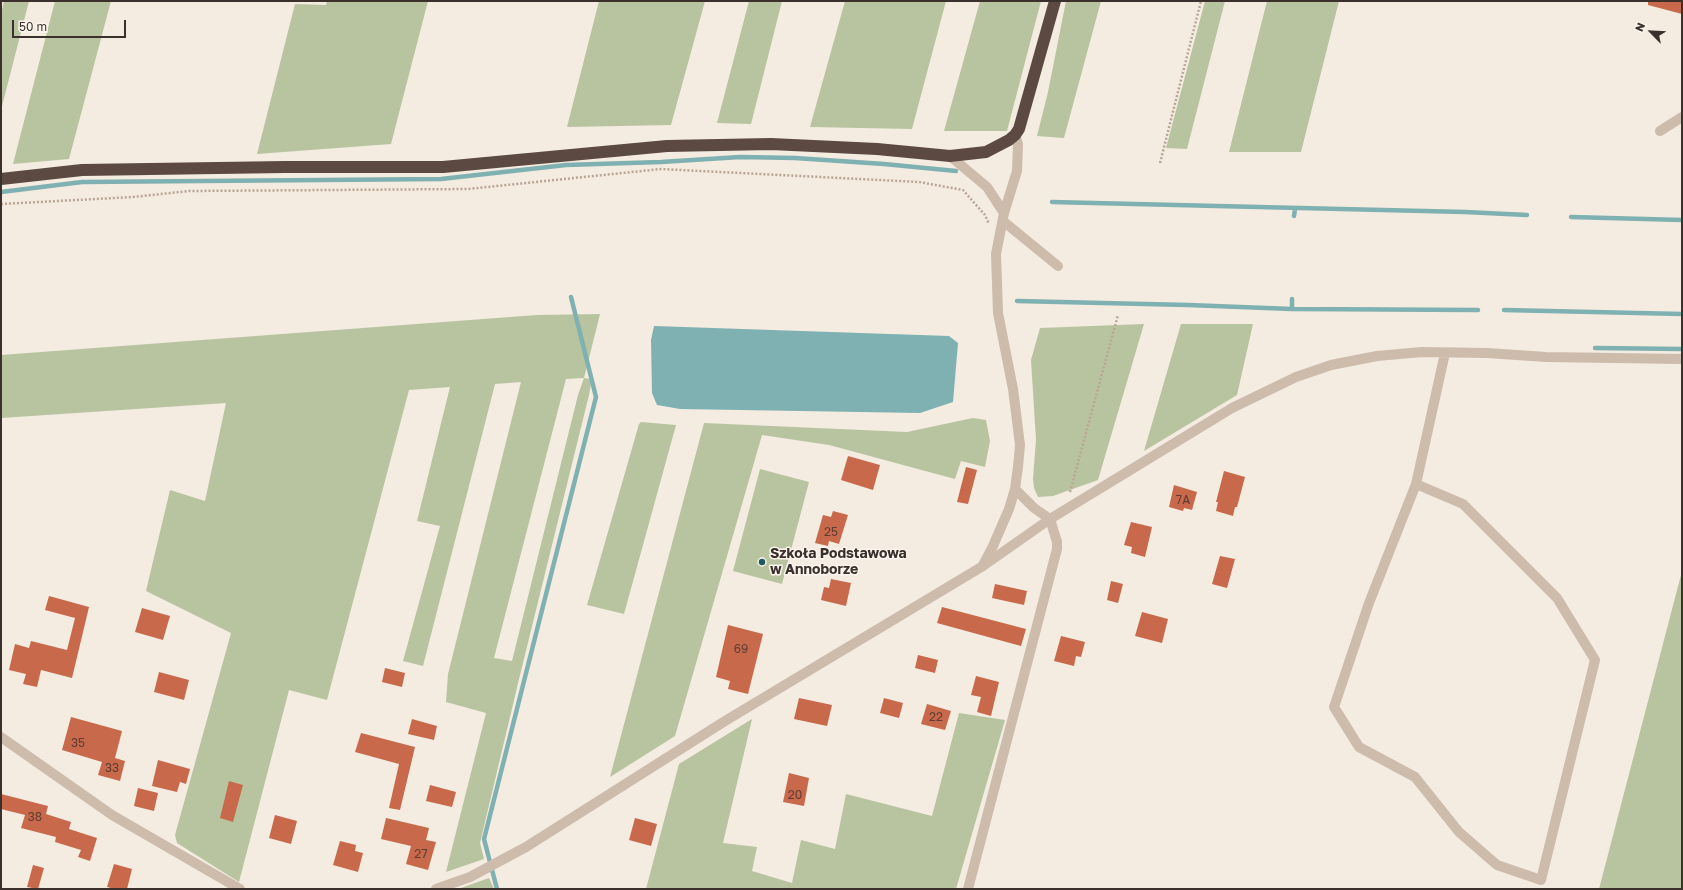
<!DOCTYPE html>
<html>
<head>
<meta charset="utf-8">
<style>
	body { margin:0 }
	#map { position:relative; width:1683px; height:890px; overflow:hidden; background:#f4ebe1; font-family:"Golos Text",sans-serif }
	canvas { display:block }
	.frame { position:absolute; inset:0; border:2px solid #3b302b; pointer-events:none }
	.north { position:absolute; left:1631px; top:12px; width:40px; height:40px; -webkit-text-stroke:3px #fbf5ee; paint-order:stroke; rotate:294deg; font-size:11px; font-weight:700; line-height:16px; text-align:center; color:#3b302b }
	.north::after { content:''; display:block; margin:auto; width:14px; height:18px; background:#3b302b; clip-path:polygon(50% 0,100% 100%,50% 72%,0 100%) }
	.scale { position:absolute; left:12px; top:20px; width:114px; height:18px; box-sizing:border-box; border:2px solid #3b302b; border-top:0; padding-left:5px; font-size:12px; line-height:14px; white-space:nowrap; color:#3b302b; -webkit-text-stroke:3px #fbf5ee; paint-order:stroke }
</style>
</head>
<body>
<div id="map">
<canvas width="1683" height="890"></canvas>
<div class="frame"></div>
<div class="north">N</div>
<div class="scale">50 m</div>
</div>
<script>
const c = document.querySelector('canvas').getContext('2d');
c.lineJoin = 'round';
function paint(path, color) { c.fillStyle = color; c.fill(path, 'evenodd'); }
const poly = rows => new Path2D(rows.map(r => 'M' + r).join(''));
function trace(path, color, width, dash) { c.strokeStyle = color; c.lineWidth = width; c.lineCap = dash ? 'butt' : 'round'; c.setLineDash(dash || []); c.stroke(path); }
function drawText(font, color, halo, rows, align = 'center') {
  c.font = font + ' "Golos Text",sans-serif'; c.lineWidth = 3; c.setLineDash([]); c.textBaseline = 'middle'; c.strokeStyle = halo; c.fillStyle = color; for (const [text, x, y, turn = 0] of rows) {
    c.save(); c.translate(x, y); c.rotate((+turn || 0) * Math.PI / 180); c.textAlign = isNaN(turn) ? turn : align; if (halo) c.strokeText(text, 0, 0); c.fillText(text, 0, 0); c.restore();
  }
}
paint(poly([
	[4,1,29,1,1,110,1,14],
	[55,1,111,1,69,159,13,164],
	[327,1,428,1,391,144,257,154,295,4,326,5],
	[599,1,705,1,671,125,567,127],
	[749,1,782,1,751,124,717,123],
	[845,1,946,1,912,129,810,127],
	[980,1,1041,1,1007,131,944,131],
	[1066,1,1101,1,1064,138,1037,136,1048,92],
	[1205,1,1225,1,1187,149,1166,148],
	[1267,1,1339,1,1301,152,1229,152],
	[600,314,584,378,592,379,589,395,520,675,480,843,484,859,446,872,486,713,446,702,448,674,521,382,495,384,423,666,403,661,440,526,417,521,450,387,409,390,327,700,289,690,239,882,177,843,175,835,231,633,146,591,170,490,205,501,226,403,1,418,1,355,537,315],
	[584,378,578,395,512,661,494,658,566,379],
	[1144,324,1098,480,1053,496,1038,497,1034,488,1033,479,1036,440,1031,360,1040,328],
	[1181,324,1253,324,1237,395,1144,451],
	[973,418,986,420,990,441,985,467,961,461,955,479,829,445,762,435,675,736,610,777,704,423,907,432],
	[641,422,676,425,624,614,587,605,639,424],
	[760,469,809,482,782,584,733,571],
	[1682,571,1682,889,1599,889],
	[959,713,1005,720,956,889,646,889,679,764,752,719,723,843,757,847,752,871,792,883,801,840,835,849,846,794,932,816],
	[489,878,494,889,458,889]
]), '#b8c4a0');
paint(poly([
	[654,326,949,336,958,343,953,402,920,413,680,409,657,405,652,393,651,340]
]), '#7fb0b2');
trace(poly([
	[1,192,82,182,441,179,566,165,661,162,740,157,795,158,884,164,956,171],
	[1052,202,1465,212,1527,215],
	[1294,216,1295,209],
	[1571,217,1682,220],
	[1017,301,1188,305,1292,309,1478,310],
	[1292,309,1292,299],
	[1504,310,1682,314],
	[1595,348,1682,349],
	[497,889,484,839,596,397,571,297]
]), '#7fb0b2', 4.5);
paint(poly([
	[1648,1,1682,1,1682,14,1648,5],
	[848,456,880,465,873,490,841,480],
	[966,467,977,470,968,504,957,502],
	[1224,471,1245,477,1237,507,1235,507,1233,516,1216,511,1218,502,1216,502],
	[1174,485,1197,492,1192,510,1184,508,1183,511,1169,507],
	[833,511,848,515,839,544,829,541,828,546,815,543,823,515,831,517],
	[1131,522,1152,527,1145,557,1131,553,1132,547,1124,545],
	[1220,556,1235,559,1227,588,1212,584],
	[831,579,851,583,846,606,821,600,824,587,829,588],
	[1111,581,1123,584,1118,603,1107,600],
	[995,584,1027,591,1024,605,992,598],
	[49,596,89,607,72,678,41,670,37,687,23,684,26,674,9,670,15,644,29,648,31,641,67,650,75,618,45,610],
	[942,607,1026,629,1021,646,937,623],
	[142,608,170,616,163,640,135,632],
	[1142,612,1168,619,1162,643,1135,636],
	[728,625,763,634,748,694,728,689,730,681,716,677],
	[1061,636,1085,642,1081,657,1076,656,1074,666,1054,661],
	[918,655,938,660,935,673,915,668],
	[385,668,405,673,402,687,382,682],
	[159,672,189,680,184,700,154,692],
	[976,676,999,682,991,716,977,712,981,697,971,695],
	[799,698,832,705,827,726,794,719],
	[884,698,903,703,899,718,880,713],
	[927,704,951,711,945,730,921,724],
	[71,717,122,731,115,758,125,761,120,781,98,775,102,762,62,750],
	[412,719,437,726,434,740,408,734],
	[361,733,415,747,400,810,389,808,399,764,355,752],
	[158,760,190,769,186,784,180,782,177,792,152,786],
	[789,773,809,778,804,806,783,802],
	[229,781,243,785,233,822,220,818],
	[430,785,456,792,452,807,426,801],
	[138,788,158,793,154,811,134,806],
	[1,794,48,806,46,814,71,822,69,829,97,838,90,861,78,857,81,850,55,842,56,837,21,828,25,815,1,809],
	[275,815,297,821,291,844,269,838],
	[386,818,429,828,426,840,436,842,428,870,406,864,411,846,381,839],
	[635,818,657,824,651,846,629,840],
	[340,841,356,845,355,851,363,853,358,872,333,865],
	[114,864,132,869,127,889,115,889,107,887],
	[33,865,44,868,38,889,27,887]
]), '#c8694b');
trace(poly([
	[1160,163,1201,1],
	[1,204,133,197,189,191,468,189,661,169,919,182,963,190,985,215,989,224],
	[1070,492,1118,315]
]), '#b9a596', 2.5, [2, 2]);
trace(poly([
	[1660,131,1682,117],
	[950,156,987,187,1004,213],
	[1003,221,1058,266],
	[1416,484,1463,504,1557,598,1595,660,1541,880,1497,865,1459,832,1415,777,1359,747,1334,707,1369,603,1416,484,1445,353],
	[983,565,993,546,1009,509,1015,489,1018,467,1020,445,1013,389,998,313,996,254,1004,213,1017,171,1018,144,1015,135],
	[1,737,112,815,240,889],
	[436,889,470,877,526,847,725,721,983,566,1050,519,1232,408,1296,377,1331,365,1377,356,1422,352,1487,353,1546,357,1682,359],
	[968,889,1057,549,1057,542,1050,519,1034,508,1015,489]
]), '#cdbbac', 10);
trace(poly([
	[1,179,82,170,285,167,443,167,667,146,771,144,877,149,950,156,986,152,1009,140,1015,135,1019,129,1055,1]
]), '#5c4a42', 12);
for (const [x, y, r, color] of [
	[762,562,4,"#1f5a5e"]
]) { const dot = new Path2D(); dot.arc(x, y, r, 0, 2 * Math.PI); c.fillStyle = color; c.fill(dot); trace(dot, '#fbf5ee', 1.5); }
drawText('12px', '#5e3e33', null, [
	["7A",1183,500],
	["25",831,532],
	["69",741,649],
	["22",936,717],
	["35",78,743],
	["33",112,768],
	["20",795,795],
	["38",35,817],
	["27",421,854]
]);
drawText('bold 14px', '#3b302b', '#fbf5ee', [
	["Szkoła Podstawowa",770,554],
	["w Annoborze",770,570]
], 'left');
</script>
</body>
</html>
